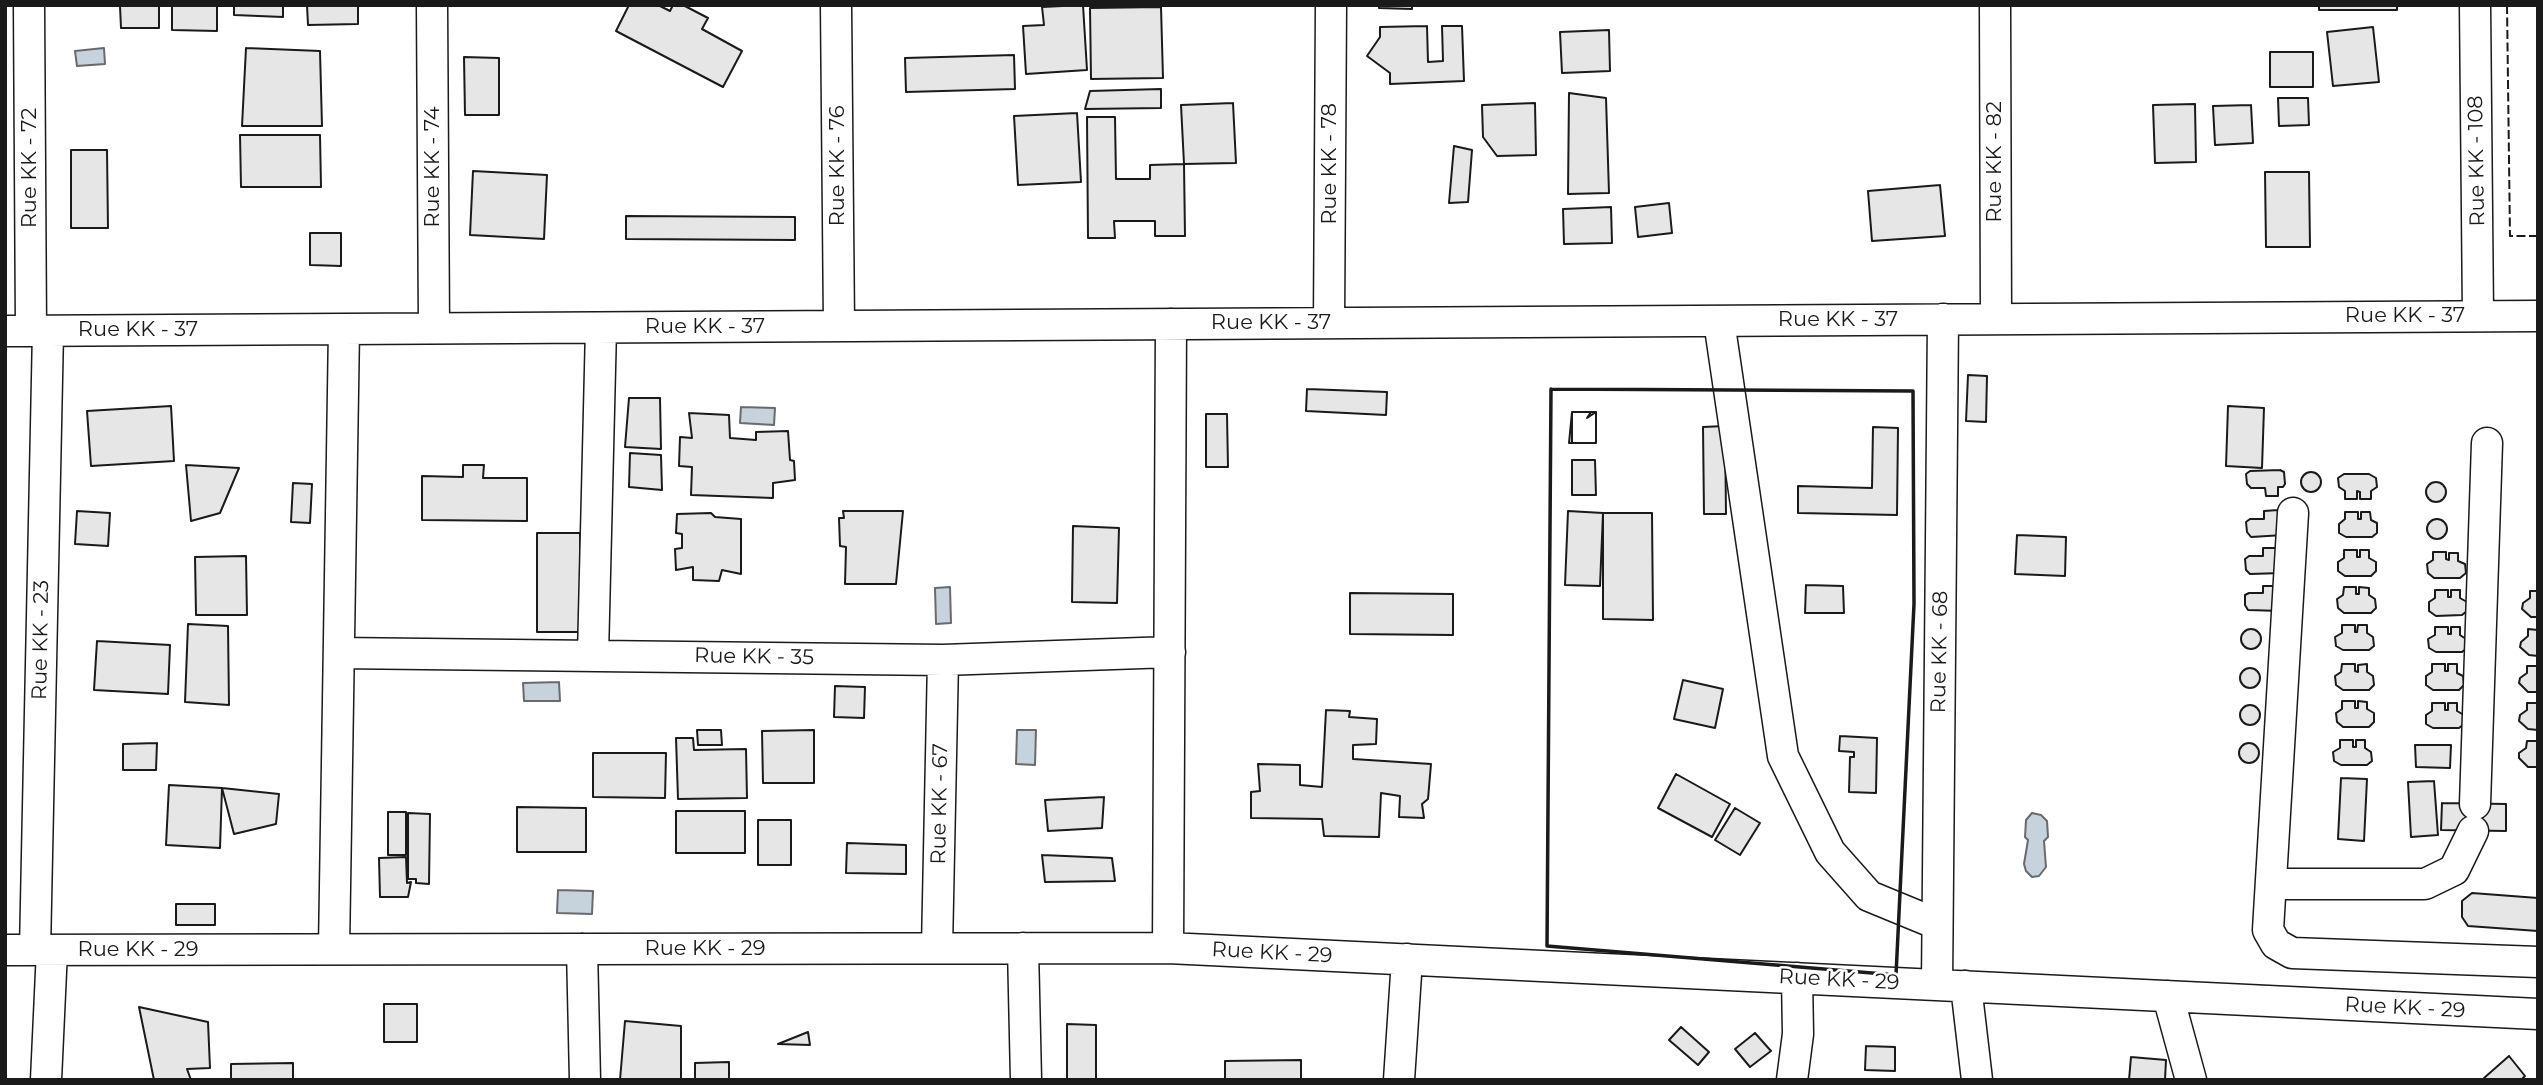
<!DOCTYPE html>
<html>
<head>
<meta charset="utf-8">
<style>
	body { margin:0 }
	#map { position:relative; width:2543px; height:1085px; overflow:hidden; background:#fff; font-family:Montserrat,sans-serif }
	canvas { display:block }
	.frame { position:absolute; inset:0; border:7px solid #1a1a1a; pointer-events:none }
</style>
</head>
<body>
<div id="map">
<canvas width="2543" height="1085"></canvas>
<div class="frame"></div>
</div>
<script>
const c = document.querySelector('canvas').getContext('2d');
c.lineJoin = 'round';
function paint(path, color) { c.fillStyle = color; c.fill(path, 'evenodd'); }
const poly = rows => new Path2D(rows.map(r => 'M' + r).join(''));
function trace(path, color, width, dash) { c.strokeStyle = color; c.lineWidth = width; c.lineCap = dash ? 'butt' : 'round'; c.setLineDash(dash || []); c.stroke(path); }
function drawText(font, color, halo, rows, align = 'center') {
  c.font = font + ' Montserrat,sans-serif'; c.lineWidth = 5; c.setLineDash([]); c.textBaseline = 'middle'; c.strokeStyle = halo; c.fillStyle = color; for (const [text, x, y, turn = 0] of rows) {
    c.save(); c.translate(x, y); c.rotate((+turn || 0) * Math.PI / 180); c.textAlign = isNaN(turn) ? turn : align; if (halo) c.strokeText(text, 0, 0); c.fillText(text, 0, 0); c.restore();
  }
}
const water = poly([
	[104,48,105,64,77,66,75,51,104,48],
	[741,407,775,408,774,425,740,423,741,407],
	[950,587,951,623,936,624,935,588,950,587],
	[559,682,560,701,524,701,523,683,559,682],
	[1017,730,1036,730,1035,765,1016,764,1017,730],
	[2032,813,2041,815,2047,821,2048,837,2044,841,2046,867,2039,876,2032,877,2026,871,2024,864,2028,840,2025,837,2026,820,2032,813],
	[558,890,593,891,592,914,557,913,558,890]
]);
paint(water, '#c6d2dc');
trace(water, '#6a6a6a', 2);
const building = poly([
	[172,5,217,5,217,31,172,30,172,5],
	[234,5,283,5,283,17,234,15,234,5],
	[307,5,358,5,358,24,308,25,307,5],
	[629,5,658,5,670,11,673,5,683,5,708,18,702,29,742,51,723,87,616,31,629,5],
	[1083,5,1087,70,1026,74,1023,26,1044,25,1042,7,1083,5],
	[1379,5,1412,5,1412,9,1379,8,1379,5],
	[2319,5,2397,5,2397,10,2319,10,2319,5],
	[120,6,159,6,159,28,121,28,120,6],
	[1161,7,1163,78,1091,79,1090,8,1161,7],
	[1427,26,1428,62,1443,61,1442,26,1462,26,1464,81,1390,84,1390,73,1367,56,1380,37,1380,27,1427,26],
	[2373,27,2379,82,2333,86,2327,32,2373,27],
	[1609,30,1610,71,1562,73,1560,32,1609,30],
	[246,48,320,51,322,126,242,126,246,48],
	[2270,52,2313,52,2313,87,2270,87,2270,52],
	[1014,55,1015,89,906,92,905,58,1014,55],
	[464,57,499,58,499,115,465,115,464,57],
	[1161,89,1161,108,1085,109,1090,91,1161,89],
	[1569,93,1606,98,1609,193,1568,194,1569,93],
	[2278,98,2308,98,2309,125,2279,126,2278,98],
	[1233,103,1236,163,1184,164,1181,105,1233,103],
	[1535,103,1536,155,1497,156,1483,137,1482,105,1535,103],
	[2195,104,2196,162,2155,163,2153,105,2195,104],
	[2251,105,2253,143,2215,145,2213,106,2251,105],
	[1077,113,1081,182,1018,185,1014,116,1077,113],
	[1087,117,1115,117,1116,179,1150,179,1150,165,1184,164,1185,236,1155,236,1155,221,1114,221,1115,238,1088,238,1087,117],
	[240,135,320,135,321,187,241,187,240,135],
	[1454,146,1472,150,1468,202,1449,203,1454,146],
	[71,150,107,150,108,228,71,228,71,150],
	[473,171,547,175,544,239,470,235,473,171],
	[2265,172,2309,172,2310,247,2266,247,2265,172],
	[1940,185,1945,236,1872,241,1868,191,1940,185],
	[1669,203,1672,233,1638,237,1635,207,1669,203],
	[1611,207,1612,243,1564,244,1563,209,1611,207],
	[626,216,795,217,795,240,626,239,626,216],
	[310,233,341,233,341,266,310,265,310,233],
	[1968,375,1987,376,1986,422,1966,421,1968,375],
	[1307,389,1387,392,1386,415,1306,411,1307,389],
	[629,398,660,398,661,449,625,447,629,398],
	[171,406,174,461,91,466,87,411,171,406],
	[2228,406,2264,408,2262,468,2226,466,2228,406],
	[1572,412,1596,412,1596,443,1572,443,1572,412],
	[1572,412,1591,412,1587,418,1596,412,1596,443,1569,443,1572,412],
	[689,413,729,415,730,438,756,440,756,432,788,431,790,460,794,461,795,480,773,483,773,498,691,495,692,467,679,466,680,437,692,438,689,413],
	[1206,414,1227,414,1228,467,1206,467,1206,414],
	[1725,426,1726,514,1704,514,1703,427,1725,426],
	[1873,427,1898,428,1897,515,1798,513,1798,486,1872,488,1873,427],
	[630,453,661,455,662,490,629,487,630,453],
	[1572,460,1595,460,1596,495,1572,495,1572,460],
	[186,465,239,468,220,513,191,521,186,465],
	[463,465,484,465,483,478,527,478,527,521,422,520,422,476,463,477,463,465],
	[2280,470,2284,472,2285,484,2283,487,2278,487,2278,496,2266,496,2265,488,2251,488,2247,484,2246,474,2250,471,2280,470],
	'2301 482a10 10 0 1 1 20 0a10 10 0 1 1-20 0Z',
	[2344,474,2369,474,2376,478,2377,487,2371,491,2371,499,2360,499,2360,492,2357,491,2357,499,2345,499,2345,491,2339,487,2338,478,2344,474],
	'2426 492a10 10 0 1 1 20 0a10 10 0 1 1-20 0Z',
	[293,483,312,484,310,523,291,522,293,483],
	[2278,510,2284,535,2251,537,2247,532,2246,522,2250,519,2264,519,2264,511,2278,510],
	[77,511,110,513,108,546,75,544,77,511],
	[843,511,903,511,896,584,845,584,846,547,840,546,839,518,844,518,843,511],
	[1568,511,1603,513,1600,586,1565,585,1568,511],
	[2345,512,2358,512,2358,519,2361,519,2361,512,2370,512,2371,520,2377,523,2377,533,2372,537,2346,537,2339,533,2339,524,2345,519,2345,512],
	[711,513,715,517,741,519,741,574,722,570,719,581,693,580,693,567,676,570,675,549,682,548,682,534,676,533,677,514,711,513],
	[1603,513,1652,513,1653,620,1603,619,1603,513],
	'2427 529a10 10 0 1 1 20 0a10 10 0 1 1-20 0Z',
	[1073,526,1119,528,1117,603,1072,602,1073,526],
	[537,533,580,533,581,632,537,632,537,533],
	[2017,535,2066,537,2065,576,2015,574,2017,535],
	[2263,548,2277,548,2282,573,2250,574,2246,570,2245,559,2249,556,2263,556,2263,548],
	[2344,550,2357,550,2357,557,2360,557,2360,550,2369,550,2369,558,2376,562,2376,571,2371,576,2345,576,2338,571,2338,562,2344,558,2344,550],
	[2433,552,2446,552,2446,559,2449,560,2449,553,2458,553,2458,561,2465,564,2466,573,2460,578,2434,578,2428,573,2427,564,2433,560,2433,552],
	[246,556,247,615,196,615,195,557,246,556],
	[1806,585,1843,586,1844,613,1805,613,1806,585],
	[2263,586,2277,586,2281,611,2248,610,2245,605,2245,595,2249,593,2263,593,2263,586],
	[2344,587,2356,587,2356,594,2359,594,2359,587,2369,588,2369,595,2375,599,2376,608,2371,613,2344,613,2338,608,2337,599,2343,595,2344,587],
	[2435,590,2448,590,2448,597,2451,597,2451,590,2460,590,2460,598,2467,602,2467,611,2462,615,2436,616,2429,611,2429,602,2435,598,2435,590],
	[2530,591,2538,591,2538,617,2531,617,2522,609,2523,603,2530,598,2530,591],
	[1350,593,1453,594,1453,635,1350,634,1350,593],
	[188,624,228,626,229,705,185,702,188,624],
	[2342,625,2355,625,2355,632,2357,632,2358,625,2367,625,2367,633,2373,637,2374,646,2369,650,2343,650,2336,646,2335,637,2342,633,2342,625],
	[2435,627,2448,627,2448,634,2451,634,2451,627,2460,627,2460,635,2466,639,2467,648,2462,652,2436,652,2429,648,2428,639,2435,635,2435,627],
	'2241 639a10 10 0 1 1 20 0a10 10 0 1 1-20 0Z',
	[2528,629,2538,630,2538,656,2529,655,2520,647,2521,642,2528,636,2528,629],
	[97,641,170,645,168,694,94,690,97,641],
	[2342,664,2355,664,2355,671,2358,672,2358,665,2367,664,2367,672,2373,676,2374,685,2369,690,2343,690,2336,685,2335,676,2341,672,2342,664],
	[2432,664,2445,664,2445,671,2448,671,2448,664,2457,664,2457,673,2463,676,2464,685,2459,690,2433,690,2426,685,2426,676,2432,672,2432,664],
	[2527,666,2538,666,2538,692,2528,692,2519,683,2520,678,2527,673,2527,666],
	'2240 678a10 10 0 1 1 20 0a10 10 0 1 1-20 0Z',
	[1683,680,1723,689,1715,728,1674,719,1683,680],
	[835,686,865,687,864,718,834,717,835,686],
	[2342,701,2355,701,2355,708,2358,708,2358,701,2367,702,2367,709,2374,713,2374,722,2369,727,2343,727,2337,722,2336,713,2342,709,2342,701],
	[2432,703,2445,703,2445,710,2448,710,2448,703,2457,703,2457,711,2464,715,2464,724,2459,728,2433,728,2426,724,2426,715,2432,711,2432,703],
	[2527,703,2538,703,2538,730,2528,729,2519,721,2520,715,2527,710,2527,703],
	'2240 715a10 10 0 1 1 20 0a10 10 0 1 1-20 0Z',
	[1326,710,1350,711,1349,717,1377,719,1376,744,1353,745,1353,759,1431,764,1428,799,1422,804,1424,818,1399,817,1400,796,1381,793,1379,837,1324,836,1322,819,1251,818,1251,792,1260,791,1258,764,1300,765,1300,785,1322,787,1326,710],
	[697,730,721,730,722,745,698,745,697,730],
	[814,730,814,783,763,783,762,731,814,730],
	[1840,736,1877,738,1876,793,1849,792,1850,757,1854,757,1854,752,1839,751,1840,736],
	[676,738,693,738,694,750,746,749,747,798,678,799,676,738],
	[2340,740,2353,740,2353,747,2356,747,2356,740,2365,740,2365,748,2371,752,2372,761,2367,765,2341,765,2334,761,2333,752,2340,748,2340,740],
	[2527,741,2538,741,2538,767,2528,767,2519,758,2519,753,2526,748,2527,741],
	'2239 753a10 10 0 1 1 20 0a10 10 0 1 1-20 0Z',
	[157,743,156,770,123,770,123,744,157,743],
	[2415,745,2451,745,2450,768,2416,767,2415,745],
	[593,753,666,753,665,798,593,797,593,753],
	[1676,774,1730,804,1712,837,1658,808,1676,774],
	[2341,778,2367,779,2364,841,2338,839,2341,778],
	[2434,781,2438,835,2411,837,2408,782,2434,781],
	[169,785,222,788,220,848,166,845,169,785],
	[222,788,279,794,276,824,234,834,222,788],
	[1104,797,1102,828,1048,831,1045,800,1104,797],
	[2442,803,2506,804,2506,831,2441,830,2442,803],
	[517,807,586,808,586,852,517,852,517,807],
	[1735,808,1760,823,1740,855,1715,840,1735,808],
	[676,811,745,811,745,853,676,853,676,811],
	[388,812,406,812,406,855,388,855,388,812],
	[408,813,430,814,429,884,416,883,416,879,408,879,408,813],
	[758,820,791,820,791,865,758,865,758,820],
	[847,843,906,845,906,874,846,873,847,843],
	[1042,855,1112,858,1115,881,1045,882,1042,855],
	[406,857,407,883,411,882,408,897,380,897,379,858,406,857],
	[2472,893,2538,898,2538,931,2468,926,2462,917,2462,901,2472,893],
	[176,904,215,904,215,925,176,925,176,904],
	[384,1004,417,1004,417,1042,384,1042,384,1004],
	[139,1007,208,1022,210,1068,187,1069,191,1080,154,1080,139,1007],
	[625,1021,681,1026,681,1080,620,1080,625,1021],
	[1067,1024,1096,1025,1096,1080,1067,1080,1067,1024],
	[1681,1027,1709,1052,1698,1065,1669,1040,1681,1027],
	[808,1032,810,1045,778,1044,808,1032],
	[1755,1033,1771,1051,1750,1067,1735,1049,1755,1033],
	[1866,1046,1895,1047,1895,1071,1865,1070,1866,1046],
	[2509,1056,2525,1076,2521,1080,2486,1080,2484,1078,2509,1056],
	[2131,1057,2166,1060,2165,1080,2129,1080,2131,1057],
	[1301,1060,1301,1080,1225,1080,1225,1061,1301,1060],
	[729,1062,729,1080,695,1080,695,1063,729,1062],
	[293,1063,293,1080,231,1080,231,1064,293,1063]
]);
paint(building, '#e6e6e6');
trace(building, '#1a1a1a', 2);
const minor = poly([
	[29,5,31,331],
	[432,5,434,328],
	[836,5,839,326],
	[1995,5,1996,319],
	[2475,5,2478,316],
	[1719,321,1783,756,1830,852,1869,896,1937,924],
	[1329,323,1331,5],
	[5,331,2538,316],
	[2293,513,2268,930,2276,944,2292,953,2538,962],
	[339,653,943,660,1170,652],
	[593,655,601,328],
	[2475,804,2487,443],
	[2271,884,2425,884,2454,870,2473,831],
	[937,948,943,660],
	[1023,948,1026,1080],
	[1168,948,1171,324],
	[334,949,344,329],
	[582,949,585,1080],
	[5,950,1168,948,2538,1014],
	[35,950,48,331],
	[1937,985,1943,319],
	[1966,986,1977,1080],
	[2168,996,2191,1080],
	[46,1080,52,950],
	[1399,1080,1407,959],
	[1792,1080,1798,1034,1797,978]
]);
trace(minor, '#1a1a1a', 33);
trace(minor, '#fff', 30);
trace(poly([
	[2507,5,2510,236,2538,236]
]), '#1a1a1a', 2, [9, 3.5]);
trace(poly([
	[1551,389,1913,391,1914,604,1896,975,1547,946,1551,389]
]), '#1a1a1a', 3.5);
drawText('21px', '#1a1a1a', '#fff', [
	["Rue KK - 108",2477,161,-91],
	["Rue KK - 82",1995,162,-90],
	["Rue KK - 78",1330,164,-90],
	["Rue KK - 76",838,166,-90],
	["Rue KK - 74",433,167,-90],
	["Rue KK - 72",30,168,-90],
	["Rue KK - 37",2405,316],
	["Rue KK - 37",1838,320],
	["Rue KK - 37",1271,323],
	["Rue KK - 37",705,327],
	["Rue KK - 37",138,330],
	["Rue KK - 23",41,640,-89],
	["Rue KK - 68",1940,652,-89],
	["Rue KK - 35",754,657,1],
	["Rue KK - 67",940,804,-89],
	["Rue KK - 29",705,949],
	["Rue KK - 29",138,950],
	["Rue KK - 29",1272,953,3],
	["Rue KK - 29",1839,980,3],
	["Rue KK - 29",2405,1008,3]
]);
</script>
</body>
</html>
